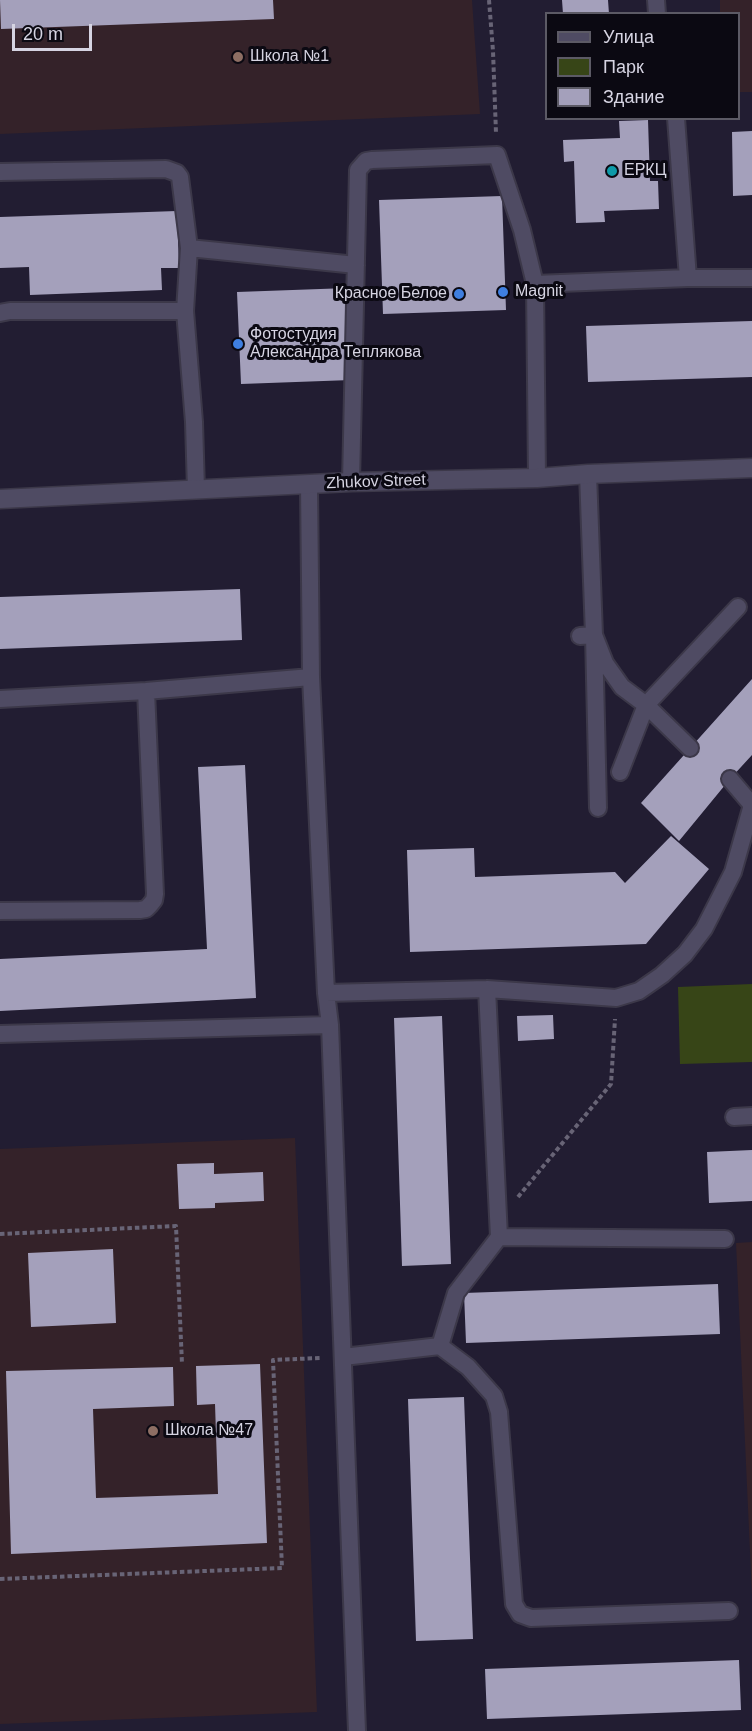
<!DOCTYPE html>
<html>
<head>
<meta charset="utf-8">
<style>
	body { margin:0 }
	#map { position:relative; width:752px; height:1731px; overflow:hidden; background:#221d32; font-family:Helvetica,sans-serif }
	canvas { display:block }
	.legend { position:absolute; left:545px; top:12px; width:195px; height:108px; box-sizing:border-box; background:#0b0912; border:2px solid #5c5a65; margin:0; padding:8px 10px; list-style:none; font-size:18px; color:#d6d4e2 }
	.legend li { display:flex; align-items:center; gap:12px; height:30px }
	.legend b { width:30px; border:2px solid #5c5a65 }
	.scale { position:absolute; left:12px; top:24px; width:80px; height:27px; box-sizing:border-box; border:3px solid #d6d4e2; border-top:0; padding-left:8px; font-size:18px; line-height:21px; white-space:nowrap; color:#d6d4e2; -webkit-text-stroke:4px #0b0912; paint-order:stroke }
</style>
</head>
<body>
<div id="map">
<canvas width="752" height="1731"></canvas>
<ul class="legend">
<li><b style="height:8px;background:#4f4b63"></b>Улица</li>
<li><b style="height:16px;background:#374517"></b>Парк</li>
<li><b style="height:16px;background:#a4a0bb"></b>Здание</li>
</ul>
<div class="scale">20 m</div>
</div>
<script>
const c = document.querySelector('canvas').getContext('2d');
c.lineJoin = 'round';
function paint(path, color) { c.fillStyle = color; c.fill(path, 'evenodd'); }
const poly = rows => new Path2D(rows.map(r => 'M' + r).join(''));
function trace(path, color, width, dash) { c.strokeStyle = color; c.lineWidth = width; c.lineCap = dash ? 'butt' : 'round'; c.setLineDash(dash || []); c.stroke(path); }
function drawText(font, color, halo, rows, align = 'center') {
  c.font = font + ' Helvetica,sans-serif'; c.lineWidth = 6; c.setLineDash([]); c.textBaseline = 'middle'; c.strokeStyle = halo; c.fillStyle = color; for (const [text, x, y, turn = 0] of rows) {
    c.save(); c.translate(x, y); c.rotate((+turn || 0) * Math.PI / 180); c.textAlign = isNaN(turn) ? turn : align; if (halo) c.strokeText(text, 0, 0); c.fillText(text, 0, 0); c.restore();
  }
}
paint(poly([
	[0,0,472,0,480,114,0,134],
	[720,0,752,0,752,92,739,92,738,14,720,13],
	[295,1138,317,1712,0,1724,0,1149],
	[752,1242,752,1596,736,1243]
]), '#342229');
paint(poly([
	[752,984,752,1062,680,1064,678,987]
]), '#374517');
paint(poly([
	[0,0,273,0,274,19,1,29],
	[562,0,608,0,609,14,563,14],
	[648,120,650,181,658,181,659,209,604,211,605,222,576,223,574,161,564,162,563,140,620,138,619,121],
	[752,131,752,195,733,196,732,132],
	[502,196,506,310,383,314,379,200],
	[177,211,179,268,161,268,162,290,30,295,29,267,0,268,0,217],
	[348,288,351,380,241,384,237,292],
	[752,321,752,377,588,382,586,326],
	[240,589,242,640,0,649,0,597],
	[752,679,752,755,730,779,679,841,641,803],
	[245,765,256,998,0,1011,0,959,207,949,198,767],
	[671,836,709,869,646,944,410,952,407,850,474,848,475,877,615,872,625,883],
	[553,1015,554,1039,518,1041,517,1016],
	[442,1016,451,1264,402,1266,394,1018],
	[752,1150,752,1201,709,1203,707,1152],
	[214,1163,214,1174,263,1172,264,1201,215,1203,215,1208,179,1209,177,1164],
	[113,1249,116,1323,31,1327,28,1253],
	[718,1284,720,1334,466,1343,464,1293],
	[260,1364,267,1543,11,1554,6,1371,173,1367,174,1406,93,1409,96,1498,218,1494,215,1404,197,1405,196,1366],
	[464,1397,473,1639,416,1641,408,1399],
	[739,1660,741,1710,487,1719,485,1669]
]), '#a4a0bb');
const lane = poly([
	[656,0,657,14],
	[676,118,688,278],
	[0,172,166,169,177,173,180,177,189,248,185,311,194,422,196,490],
	[189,248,356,265],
	[535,284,688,278,752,278],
	[0,313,10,311,185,311],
	[588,474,594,635,605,663,622,687,646,705,690,748],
	[351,482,358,170,366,161,372,160,497,155,522,230,535,284,537,478],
	[309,485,311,677,326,993,330,1025,357,1731],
	[580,636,594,635,598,808],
	[0,699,146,691,311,677],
	[620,772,646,705,738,607],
	[0,911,140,910,146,909,150,905,154,900,155,894,146,691],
	[487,989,499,1237,725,1239],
	[326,993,487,989,616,998,639,991,662,975,685,954,704,929,733,872,752,805,730,779],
	[0,1034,330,1025],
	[734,1117,752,1116],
	[440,1346,456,1293,499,1237],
	[343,1357,440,1346,468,1367,494,1396,499,1412,514,1604,520,1614,531,1618,729,1611]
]);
const secondary = poly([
	[0,499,351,482,537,478,588,474,752,468]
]);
trace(lane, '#3c3849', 20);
trace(secondary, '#3c3849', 21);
trace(poly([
	[489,0,493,51,496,133],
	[518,1197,611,1084,615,1019],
	[0,1234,176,1226,182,1364],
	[0,1579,282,1568,273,1360,321,1358]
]), '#686476', 4, [4.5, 3]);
trace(lane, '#4f4b63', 16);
trace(secondary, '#4f4b63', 18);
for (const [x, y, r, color] of [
	[238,57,6,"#8d6e63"],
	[612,171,6,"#0f9aa8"],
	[503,292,6,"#3f7fe0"],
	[459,294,6,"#3f7fe0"],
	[238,344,6,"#3f7fe0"],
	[153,1431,6,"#8d6e63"]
]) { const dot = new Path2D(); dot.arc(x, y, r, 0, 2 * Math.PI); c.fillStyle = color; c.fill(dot); trace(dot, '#0b0912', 2); }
drawText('16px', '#d6d4e2', '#0b0912', [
	["Школа №1",250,57],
	["ЕРКЦ",624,171],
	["Magnit",515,292],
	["Красное Белое",447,294,"right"],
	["Фотостудия",250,335],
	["Александра Теплякова",250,353],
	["Школа №47",165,1431]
], 'left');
drawText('16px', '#d6d4e2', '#0b0912', [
	["Zhukov Street",376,482,-2]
]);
</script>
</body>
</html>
